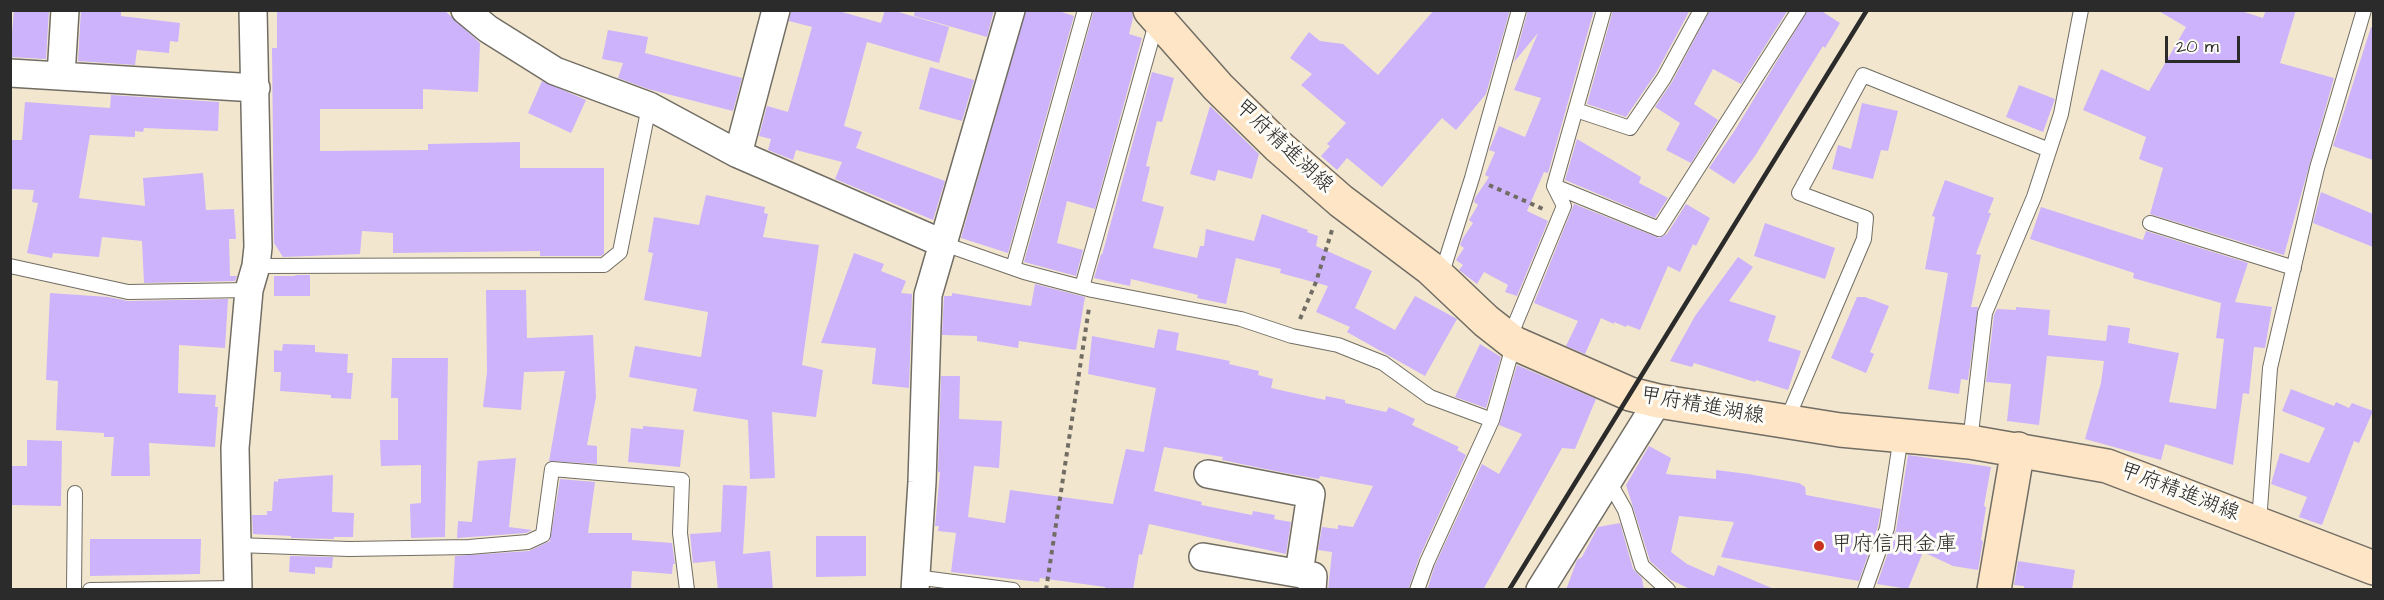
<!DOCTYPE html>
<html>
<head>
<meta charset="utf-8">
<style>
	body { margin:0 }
	#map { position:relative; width:2384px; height:600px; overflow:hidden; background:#f2e7ce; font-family:"Architects Daughter",sans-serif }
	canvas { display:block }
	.frame { position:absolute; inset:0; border:12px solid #2b2b2b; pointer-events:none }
	.scale { position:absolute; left:2165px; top:36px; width:75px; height:27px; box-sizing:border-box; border:3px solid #2b2b2b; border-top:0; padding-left:8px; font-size:18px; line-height:21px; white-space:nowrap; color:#2b2b2b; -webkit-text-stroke:4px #fdfcf7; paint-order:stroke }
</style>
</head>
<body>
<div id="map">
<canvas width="2384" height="600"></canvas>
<div class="frame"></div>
<div class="scale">20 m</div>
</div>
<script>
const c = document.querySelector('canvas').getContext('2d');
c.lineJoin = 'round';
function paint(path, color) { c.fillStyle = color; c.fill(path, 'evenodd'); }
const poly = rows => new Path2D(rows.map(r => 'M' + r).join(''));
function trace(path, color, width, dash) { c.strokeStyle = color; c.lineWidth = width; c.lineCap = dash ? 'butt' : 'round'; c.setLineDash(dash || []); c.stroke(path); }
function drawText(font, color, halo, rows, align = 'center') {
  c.font = font + ' "Architects Daughter","Klee One",sans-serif'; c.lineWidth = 6; c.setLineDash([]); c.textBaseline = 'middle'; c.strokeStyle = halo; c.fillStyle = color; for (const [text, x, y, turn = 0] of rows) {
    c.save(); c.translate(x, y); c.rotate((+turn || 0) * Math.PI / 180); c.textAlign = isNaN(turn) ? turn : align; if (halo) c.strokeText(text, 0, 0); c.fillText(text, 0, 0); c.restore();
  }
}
paint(poly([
	[14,10,49,10,46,59,10,57],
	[81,10,121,10,121,16,180,23,178,42,170,41,169,53,137,50,135,65,78,61],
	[277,10,444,10,480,43,478,92,423,89,423,109,320,109,320,151,428,150,428,144,520,142,520,168,604,168,604,254,601,256,540,256,540,251,393,253,393,233,362,231,360,254,283,257,274,243,272,48,277,48],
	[791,10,835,10,881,23,885,10,892,10,949,27,939,63,867,42,844,126,862,132,856,148,945,181,933,220,835,179,842,162,796,150,793,160,768,150,771,139,759,136,767,106,788,112,812,27,789,21],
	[915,10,994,10,987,37,914,16],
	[1026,10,1056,10,1074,16,1008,253,961,238],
	[1094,10,1132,12,1133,18,1129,34,1142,38,1095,209,1067,201,1057,243,1083,250,1076,276,1024,262],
	[1434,10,1510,10,1486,94,1456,130,1442,118,1382,187,1347,158,1337,170,1321,156,1330,146,1327,144,1346,123,1301,85,1312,74,1290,58,1309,32,1320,41,1343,44,1378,75],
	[1528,10,1594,10,1548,173,1544,172,1527,211,1548,221,1517,296,1505,292,1508,285,1484,272,1477,284,1459,270,1463,265,1456,260,1464,248,1460,245,1463,238,1473,223,1469,220,1478,205,1474,202,1475,198,1489,177,1485,175,1495,152,1489,150,1499,126,1525,137,1541,98,1514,90,1538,33,1514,62],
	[1613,10,1690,10,1656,73,1626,117,1587,104],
	[1710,10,1788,10,1741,84,1713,69,1694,104,1718,120,1691,163,1666,150,1680,123,1655,107,1672,82],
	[1808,10,1820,10,1840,23,1825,48,1823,46,1755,156,1734,184,1709,168,1735,130],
	[2157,10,2238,10,2263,18,2266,10,2296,10,2280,63,2334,78,2284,255,2150,214,2163,168,2139,159,2146,137,2083,110,2101,69,2149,91,2186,27],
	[2371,27,2373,28,2373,160,2333,146],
	[608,30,648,37,645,53,742,78,733,111,648,89,618,78,623,63,602,59],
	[930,67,974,80,962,121,919,109],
	[1152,72,1174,78,1162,122,1157,121,1146,166,1150,167,1142,201,1164,207,1153,248,1197,258,1200,246,1204,246,1206,229,1254,241,1262,214,1308,230,1307,232,1318,236,1316,246,1372,271,1355,308,1395,330,1415,296,1457,319,1425,376,1347,332,1350,327,1316,312,1328,286,1280,273,1281,269,1236,258,1226,304,1197,298,1198,295,1131,279,1130,286,1094,278,1101,254,1102,255],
	[542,81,586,100,571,133,528,113],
	[2019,85,2055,99,2043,132,2006,117],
	[111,95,219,102,218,131,144,128,143,132,135,131,135,137,90,135,79,198,145,206,143,178,203,173,206,210,234,209,236,239,229,239,230,276,237,276,235,281,144,283,142,241,102,237,99,257,53,253,52,258,27,253,38,203,32,202,34,190,10,189,10,140,22,140,25,102,110,108],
	[1862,103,1898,111,1888,151,1881,150,1873,179,1832,169,1838,145,1851,149],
	[1210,106,1259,154,1252,179,1218,170,1215,181,1190,174],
	[1577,139,1641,177,1639,183,1668,198,1655,218,1565,180],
	[1945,180,1994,198,1988,213,1991,213,1976,254,1981,255,1971,307,1978,307,1968,380,1961,379,1959,394,1928,389,1948,273,1925,269,1935,217,1932,216],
	[2321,192,2373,214,2373,247,2313,223],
	[706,195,765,207,764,213,768,214,763,237,819,245,802,365,823,370,816,417,772,412,775,478,750,479,748,420,693,411,697,389,629,377,635,346,701,357,708,312,644,300,653,253,648,252,654,217,699,225],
	[1574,204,1659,238,1667,234,1686,204,1710,218,1696,246,1693,244,1680,272,1668,266,1640,330,1627,325,1626,327,1614,322,1614,324,1601,318,1585,354,1566,346,1578,321,1534,303],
	[2041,207,2143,240,2146,231,2248,263,2235,302,2272,307,2265,348,2254,347,2249,394,2243,393,2233,465,2165,444,2161,460,2085,439,2101,383,2104,361,2047,356,2039,425,2007,421,2011,384,1986,382,1994,315,1997,309,2016,310,2016,307,2050,310,2048,335,2106,341,2108,325,2130,328,2128,343,2179,353,2169,402,2216,409,2224,339,2216,338,2221,303,2133,278,2134,273,2030,239],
	[1765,223,1835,248,1825,279,1754,256],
	[854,253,884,264,881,271,906,281,901,293,912,294,909,388,872,384,876,348,821,343],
	[1738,257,1753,267,1729,301,1776,316,1768,341,1801,351,1788,390,1756,380,1755,382,1694,363,1692,367,1670,361,1695,316],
	[295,275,310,275,310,296,274,296,274,276,296,276],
	[1035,284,1085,297,1076,350,1019,341,1018,348,977,341,977,336,942,335,944,296,952,296,952,293,1031,306],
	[486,290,526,290,527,338,593,335,596,397,587,445,597,446,597,464,549,461,565,371,524,372,521,410,483,407,487,372],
	[50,293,108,297,128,301,228,299,225,348,179,345,178,393,216,395,215,407,218,407,215,447,149,443,150,476,111,476,114,437,104,437,104,433,56,430,58,381,46,380],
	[1857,297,1865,297,1889,306,1870,352,1874,354,1866,373,1831,358],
	[1158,329,1179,333,1176,350,1230,361,1229,364,1259,371,1258,375,1273,379,1271,388,1325,400,1326,396,1345,400,1345,403,1386,412,1389,407,1415,419,1412,425,1459,447,1457,450,1466,455,1419,558,1408,590,1328,590,1332,552,1318,550,1322,527,1338,529,1338,525,1353,527,1373,486,1320,476,1319,479,1280,472,1222,460,1223,457,1164,447,1154,491,1202,502,1201,505,1252,515,1253,511,1275,515,1274,519,1291,522,1286,554,1149,524,1142,555,1139,554,1133,590,1105,590,1105,587,1040,578,1039,582,951,572,956,533,938,531,939,526,935,526,940,472,938,472,941,376,960,376,959,419,1002,421,999,468,974,466,968,517,1005,523,1010,490,1113,504,1126,449,1144,452,1156,388,1088,374,1092,336,1154,348],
	[283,344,315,345,315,352,348,354,347,373,353,373,351,399,331,398,331,395,280,391,281,372,274,372,274,350,282,351],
	[1480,344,1501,357,1486,408,1455,397],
	[392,358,448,358,445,537,411,538,410,504,421,503,421,465,381,466,380,440,398,440,398,398,391,398],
	[1517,365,1596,399,1575,449,1562,448,1483,590,1427,590,1435,565,1482,464,1499,474,1522,434,1499,425],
	[2291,389,2334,406,2336,402,2349,408,2352,403,2373,411,2359,443,2354,441,2322,525,2299,517,2307,497,2271,484,2280,453,2309,463,2325,428,2282,411],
	[643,426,684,430,680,467,628,462,631,428,643,429],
	[27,440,62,441,61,506,10,505,10,466,27,466],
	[1649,446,1671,458,1666,474,1716,479,1716,470,1748,474,1799,483,1805,487,1806,495,1881,509,1878,526,1859,581,1721,557,1734,522,1679,516,1671,552,1687,564,1714,576,1718,565,1776,590,1692,590,1671,580,1650,561,1626,485],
	[1908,455,1991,467,1984,506,1986,507,1981,540,1983,541,1978,570,1953,566,1923,552,1908,589,1877,584,1896,530],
	[516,458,509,527,532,530,526,533,457,538,458,521,472,522,478,461],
	[333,475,332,512,354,513,353,537,334,537,334,539,291,538,291,536,253,534,252,515,267,515,267,511,272,511,274,481,278,482,278,479],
	[560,479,595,482,588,533,632,533,632,540,672,543,675,564,673,564,672,574,632,571,631,590,453,589,455,556,529,551,550,541],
	[723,485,747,486,743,554,770,551,773,590,718,590,715,561,693,563,690,534,721,532],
	[1620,523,1633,569,1642,578,1644,590,1566,590,1577,560,1582,557,1598,527],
	[816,536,866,536,866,576,816,577],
	[90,539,201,539,200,574,90,576],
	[290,556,333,557,332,568,315,567,315,574,289,572],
	[2018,561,2075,570,2072,590,2024,590,2024,586,2014,585]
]), '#ccb3fb');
const lane = poly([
	[1576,110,1630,128,1664,78,1701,10],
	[1554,186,1659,229,1799,10],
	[2150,223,2294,268],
	[944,244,1024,272,1092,290,1241,319,1292,336,1338,345,1383,363,1430,397,1492,420],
	[10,266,128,292,249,290],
	[256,266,604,265,620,252,649,106],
	[1013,268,1085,10],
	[1441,276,1472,178,1519,10],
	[1082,287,1157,20],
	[1509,339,1564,206,1554,186,1604,10],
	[1786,422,1864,239,1866,218,1799,193,1863,75,2049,150],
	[1970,442,1985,313,2034,197,2061,114,2081,10],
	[1608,480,1625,510,1642,566,1668,590],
	[2259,523,2270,368,2317,168,2364,10],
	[237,545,349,549,469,547,528,542,543,535,552,469,682,480,680,533,687,590],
	[916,577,1013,590],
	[74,590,75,493],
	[90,590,238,588],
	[1417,590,1427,562,1492,420,1514,343],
	[1865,590,1887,528,1901,436]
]);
const street = poly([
	[465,10,488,29,555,71,649,106,738,154,944,244],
	[10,73,256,88],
	[61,76,65,10],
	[738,154,776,10],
	[1208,474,1311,494,1299,573],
	[1203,557,1313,576,1312,590],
	[238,590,235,448,249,290,256,266,258,247,253,10],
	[915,590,922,482,928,295,1011,10],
	[1540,590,1658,401]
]);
const secondary = poly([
	[1150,10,1218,87,1278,146,1341,201,1430,268,1486,321,1514,343,1630,394,1658,401,1840,430,1970,442,2107,466,2374,568],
	[1994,590,2018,449]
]);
trace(lane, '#716d64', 16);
trace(street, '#716d64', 30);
trace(secondary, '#716d64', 36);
trace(poly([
	[1489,185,1543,209],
	[1300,319,1316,282,1332,230],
	[1046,590,1089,308]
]), '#716d64', 4, [4.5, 4.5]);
trace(lane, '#fff', 14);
trace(street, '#fff', 27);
trace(secondary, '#fde5c5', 33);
trace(poly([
	[1509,590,1867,10]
]), '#2b2b2b', 4.5);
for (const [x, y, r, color] of [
	[1819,546,6,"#c8321e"]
]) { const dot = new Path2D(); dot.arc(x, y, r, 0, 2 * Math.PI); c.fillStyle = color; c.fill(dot); trace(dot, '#fdfcf7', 2); }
drawText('21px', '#2b2b2b', '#fdfcf7', [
	["甲府精進湖線",1283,147,43],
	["甲府精進湖線",1702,407,10],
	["甲府精進湖線",2179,493,21]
]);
drawText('21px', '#2b2b2b', '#fdfcf7', [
	["甲府信用金庫",1831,546]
], 'left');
</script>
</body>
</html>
